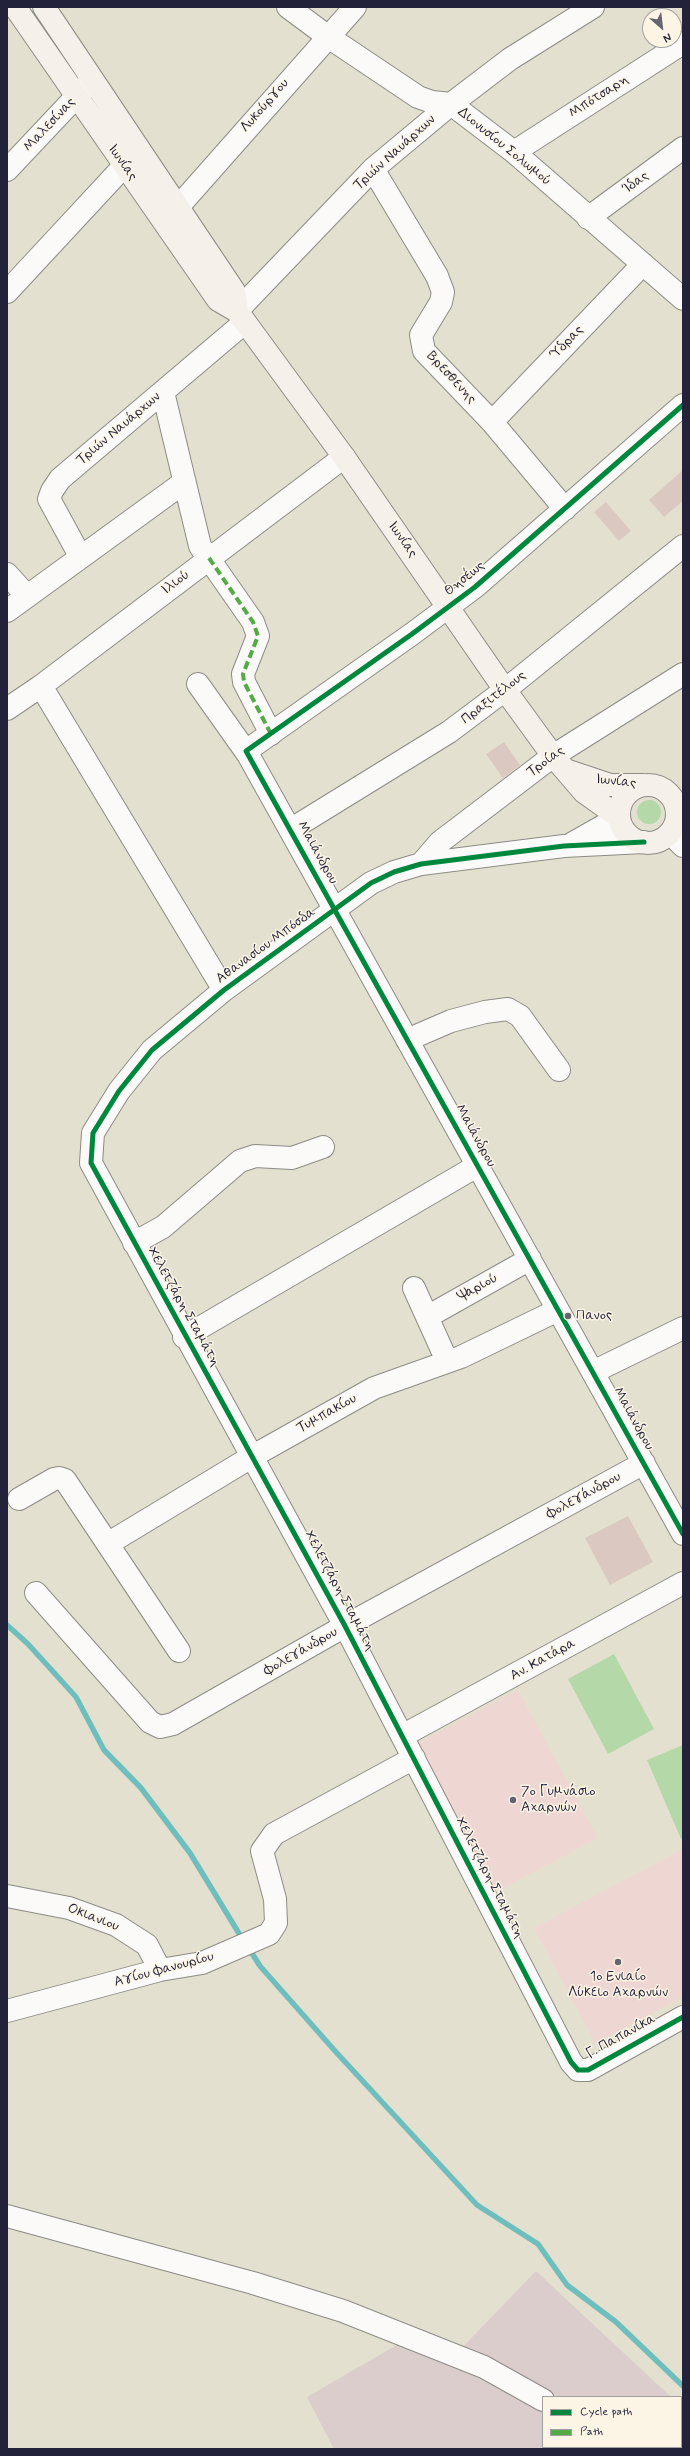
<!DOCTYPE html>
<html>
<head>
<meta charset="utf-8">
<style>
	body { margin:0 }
	#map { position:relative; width:690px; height:2456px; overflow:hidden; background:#e4e0cf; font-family:Mynerve,sans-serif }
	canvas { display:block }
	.frame { position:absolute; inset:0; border:8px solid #22223b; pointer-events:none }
	.legend { position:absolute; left:542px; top:2396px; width:140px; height:52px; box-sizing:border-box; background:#fcf5e5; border:1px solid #a5a1a1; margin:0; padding:5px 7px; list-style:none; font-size:12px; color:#22223b }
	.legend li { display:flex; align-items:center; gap:8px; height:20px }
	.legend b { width:20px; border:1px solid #a5a1a1 }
	.north { position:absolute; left:642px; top:8px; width:40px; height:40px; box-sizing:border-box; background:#fcf5e5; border:1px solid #a5a1a1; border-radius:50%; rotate:152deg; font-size:11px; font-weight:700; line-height:16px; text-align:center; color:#22223b }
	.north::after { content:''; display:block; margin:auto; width:14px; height:18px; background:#66646f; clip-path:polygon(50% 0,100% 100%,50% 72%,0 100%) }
</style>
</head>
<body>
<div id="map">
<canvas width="690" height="2456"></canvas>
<div class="frame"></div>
<ul class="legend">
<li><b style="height:5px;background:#00873e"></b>Cycle path</li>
<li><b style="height:5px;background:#53aa46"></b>Path</li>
</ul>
<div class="north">N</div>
</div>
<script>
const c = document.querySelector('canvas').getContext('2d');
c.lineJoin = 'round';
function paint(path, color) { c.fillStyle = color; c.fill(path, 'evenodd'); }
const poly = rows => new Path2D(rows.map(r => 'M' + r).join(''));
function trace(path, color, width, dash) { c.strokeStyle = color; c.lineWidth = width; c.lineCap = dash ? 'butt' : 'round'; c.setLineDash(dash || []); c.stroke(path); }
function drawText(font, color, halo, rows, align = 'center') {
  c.font = font + ' Mynerve,sans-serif'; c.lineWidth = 3; c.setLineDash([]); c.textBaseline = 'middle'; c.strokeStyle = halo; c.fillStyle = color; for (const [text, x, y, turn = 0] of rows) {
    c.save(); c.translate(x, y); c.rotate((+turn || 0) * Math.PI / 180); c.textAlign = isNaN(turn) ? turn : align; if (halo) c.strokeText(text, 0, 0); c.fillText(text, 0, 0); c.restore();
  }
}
paint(poly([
	[518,1690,598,1838,497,1891,418,1743],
	[683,1849,683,1997,595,2043,534,1928]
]), '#eed7d2');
paint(poly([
	[536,2271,671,2397,543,2397,543,2447,681,2447,681,2406,683,2408,683,2449,334,2449,307,2397,414,2335,453,2357]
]), '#dacdcb');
paint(poly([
	'637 812a12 12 0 1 1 24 0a12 12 0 1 1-24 0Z',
	[614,1654,654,1729,608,1754,568,1679],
	[683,1745,683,1838,681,1839,647,1760]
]), '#b5d8a9');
trace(poly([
	[7,1625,28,1644,76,1697,104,1750,141,1788,190,1853,243,1940],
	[248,1947,260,1966,335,2051,477,2205,538,2244,567,2285,616,2322,683,2386]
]), '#6fbebe', 5.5);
paint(poly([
	[683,470,683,501,664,517,649,500],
	[606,502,631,531,619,541,594,512],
	[504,742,520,765,503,778,486,754],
	[628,1516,653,1562,610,1585,585,1538]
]), '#dbc9c1');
const service = poly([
	[578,2449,580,2447]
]);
const minor = poly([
	[288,7,327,36,418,97,432,102,451,104,514,152,683,299],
	[514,152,683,43],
	[373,169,437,276,443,292,441,302,421,335,424,351,492,422,565,509],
	[7,170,90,82],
	[178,207,355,7],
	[588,218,683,148],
	[7,292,124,166],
	[237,311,373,169,451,104,510,59,593,7],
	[163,392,200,546,253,622,258,636,243,674,244,682,271,734],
	[683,405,475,587,412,634,246,751,683,1534],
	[492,422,643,264],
	[80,556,49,499,52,491,60,479,245,322],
	[7,574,27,596],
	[7,611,183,483],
	[198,684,249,756],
	[41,686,224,990],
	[7,709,41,686,344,457],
	[290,830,449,732,505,690,683,546],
	[644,842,564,846,421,864,394,872,371,883,224,990,152,1050,119,1091,93,1133,91,1163,345,1626,571,2062,578,2070,588,2070,683,2017],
	[573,843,619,817],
	[421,864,440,842,553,756,683,674],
	[407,1040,451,1021,485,1012,508,1009,520,1016,559,1070],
	[134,1243,163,1227,240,1161,255,1156,292,1158,323,1147],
	[414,1288,447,1361],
	[427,1317,530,1259],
	[184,1337,477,1166],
	[593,1372,683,1328],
	[19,1499,54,1479,59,1478,65,1480,179,1651],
	[109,1543,253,1456,374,1388,461,1357,558,1310],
	[36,1593,150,1722,160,1727,173,1724,345,1626,644,1463],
	[402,1736,683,1583],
	[7,1896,69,1908,116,1925,147,1945,160,1970],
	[7,2011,160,1970,202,1963,269,1934,276,1923,275,1899,262,1851,274,1834,414,1758],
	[7,2216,253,2283,343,2311,484,2367,543,2400],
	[616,2447,618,2449]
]);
const tertiary = poly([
	[678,841,683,846]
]);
const secondary = poly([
	[15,7,218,300,237,311],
	[44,7,234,291,237,311,344,457,505,690,553,756,584,792,619,817],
	[568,771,610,785,643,785],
	'619 814a29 29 0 1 1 58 0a29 29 0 1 1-58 0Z'
]);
trace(service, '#8d8b86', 13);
trace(minor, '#8d8b86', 24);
trace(tertiary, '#8d8b86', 24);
trace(secondary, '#8d8b86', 24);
trace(service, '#fbfaf8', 11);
trace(minor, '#fbfaf8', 22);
trace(tertiary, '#fbfaf8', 22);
trace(secondary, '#f5f1ea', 22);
trace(poly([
	[209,558,253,622,258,636,243,674,244,682,271,734]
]), '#53aa46', 4, [8, 4]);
trace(poly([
	[683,405,475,587,412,634,246,751,683,1534],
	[644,842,564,846,421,864,394,872,371,883,224,990,152,1050,119,1091,93,1133,91,1163,345,1626,571,2062,578,2070,588,2070,683,2017]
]), '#00873e', 5);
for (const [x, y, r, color] of [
	[568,1316,4,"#66646f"],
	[513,1800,4,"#66646f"],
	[618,1962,4,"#66646f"]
]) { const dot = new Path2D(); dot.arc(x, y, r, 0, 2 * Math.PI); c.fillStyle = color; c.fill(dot); trace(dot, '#fcf5e5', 1.5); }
drawText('14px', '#22223b', '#fcf5e5', [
	["Μπότσαρη",599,97,-33],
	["Λυκούργου",265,106,-49],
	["Μαλεσίνας",50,125,-47],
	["Διονυσίου Σολωμού",504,147,39],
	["Τριών Ναυάρχων",395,153,-42],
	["Ιωνίας",122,163,55],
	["Ίδας",636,183,-36],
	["Ύδρας",567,343,-46],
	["Βρεσθενης",451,378,47],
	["Τριών Ναυάρχων",119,429,-40],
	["Ιωνίας",402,540,55],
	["Θησέως",465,579,-39],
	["Ιλιού",176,583,-37],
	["Πραξιτέλους",494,698,-38],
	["Τροίας",546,762,-36],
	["Ιωνίας",616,782,6],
	["Μαιάνδρου",317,853,61],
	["Αθανασίου Μπόσδα",266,946,-36],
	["Μαιάνδρου",475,1136,61],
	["Ψαριού",478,1288,-29],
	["Χελετζάρη Σταμάτη",183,1307,61],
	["Τυμπακίου",327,1414,-29],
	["Μαιάνδρου",633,1419,61],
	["Φολεγάνδρου",584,1496,-29],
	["Χελετζάρη Σταμάτη",339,1591,62],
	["Φολεγάνδρου",301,1652,-30],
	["Αν. Κατάρα",543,1660,-29],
	["Χελετζάρη Σταμάτη",489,1878,63],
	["Οκιανιου",93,1918,21],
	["Αγίου Φανουρίου",164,1970,-15],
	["Γ. Παπανίκα",621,2037,-29]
]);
drawText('14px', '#22223b', '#fcf5e5', [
	["Πανος",576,1316],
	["7ο Γυμνάσιο",521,1792],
	["Αχαρνών",521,1808],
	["1ο Ενιαίο",618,1977,"center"],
	["Λύκειο Αχαρνών",618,1993,"center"]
], 'left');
</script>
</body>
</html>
